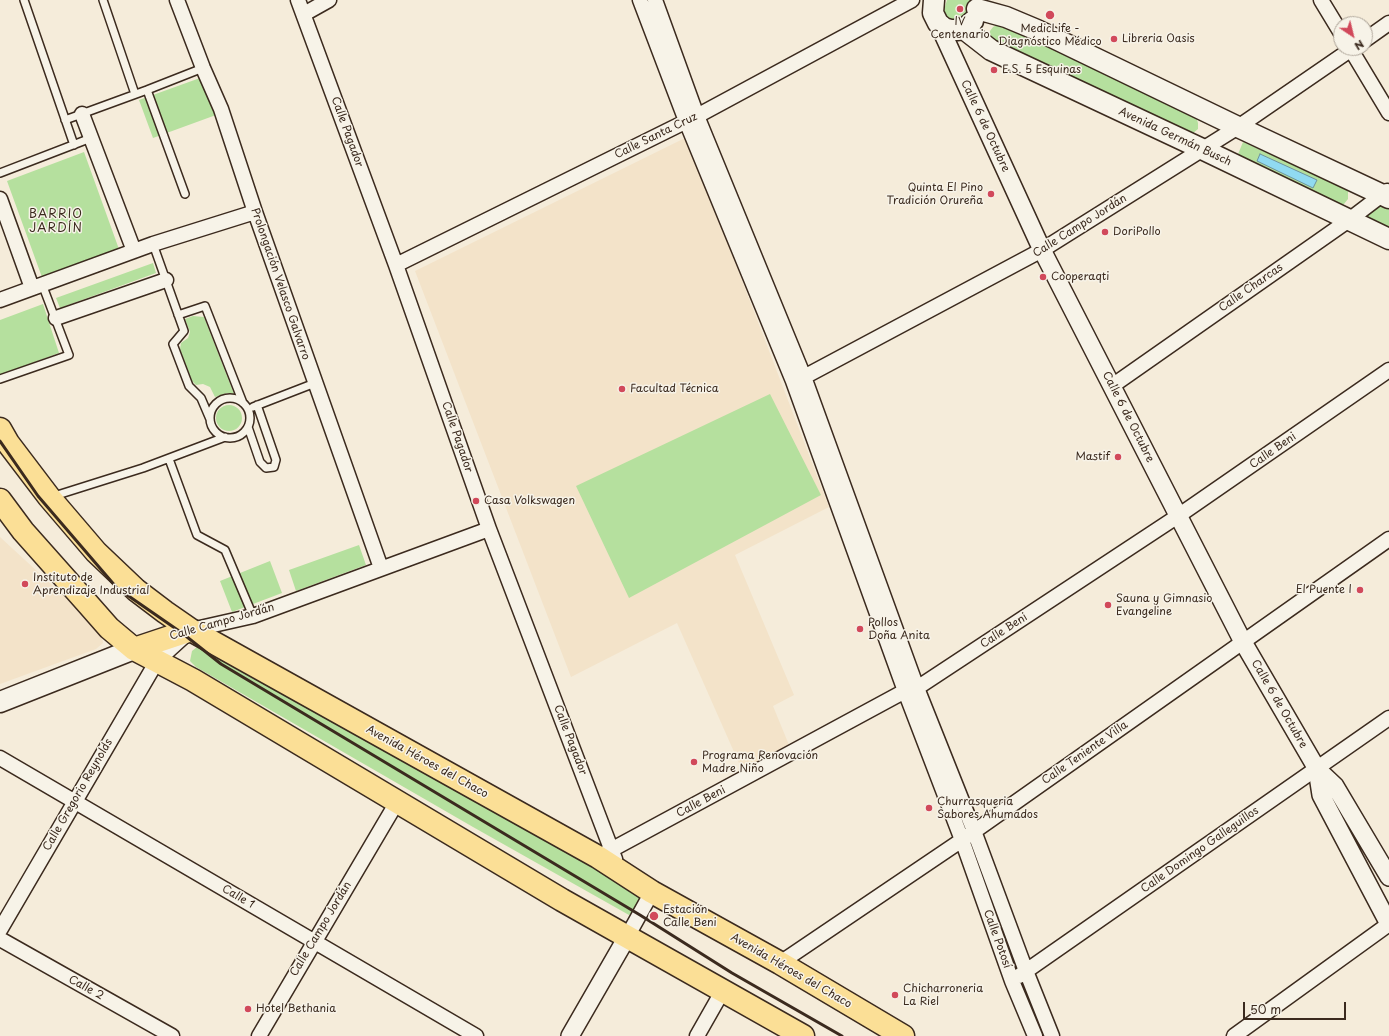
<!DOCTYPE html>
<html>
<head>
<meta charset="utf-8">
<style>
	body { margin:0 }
	#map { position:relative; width:1389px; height:1036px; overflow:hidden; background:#f5ecda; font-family:"Playpen Sans",sans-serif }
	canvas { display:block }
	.north { position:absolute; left:1333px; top:16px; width:40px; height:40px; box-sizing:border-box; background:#f7f3e8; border:1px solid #aca397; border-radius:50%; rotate:145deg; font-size:11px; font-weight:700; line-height:16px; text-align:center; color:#3b2a1e }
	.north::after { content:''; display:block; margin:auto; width:14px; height:18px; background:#d1495b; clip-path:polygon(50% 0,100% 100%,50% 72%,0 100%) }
	.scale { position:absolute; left:1243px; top:1002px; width:103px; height:18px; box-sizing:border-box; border:2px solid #3b2a1e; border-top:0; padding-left:5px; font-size:12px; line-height:14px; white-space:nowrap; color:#3b2a1e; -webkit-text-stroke:3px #f7f3e8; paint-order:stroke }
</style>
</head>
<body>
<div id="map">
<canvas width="1389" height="1036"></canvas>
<div class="north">N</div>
<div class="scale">50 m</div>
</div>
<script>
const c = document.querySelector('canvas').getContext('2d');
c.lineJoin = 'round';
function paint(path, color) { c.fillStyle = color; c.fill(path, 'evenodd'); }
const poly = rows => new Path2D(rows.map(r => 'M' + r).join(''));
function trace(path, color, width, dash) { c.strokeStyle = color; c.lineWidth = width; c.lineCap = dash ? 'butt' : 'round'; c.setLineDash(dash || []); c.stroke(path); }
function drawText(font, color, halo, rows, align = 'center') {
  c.font = font + ' "Playpen Sans",sans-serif'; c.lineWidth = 3; c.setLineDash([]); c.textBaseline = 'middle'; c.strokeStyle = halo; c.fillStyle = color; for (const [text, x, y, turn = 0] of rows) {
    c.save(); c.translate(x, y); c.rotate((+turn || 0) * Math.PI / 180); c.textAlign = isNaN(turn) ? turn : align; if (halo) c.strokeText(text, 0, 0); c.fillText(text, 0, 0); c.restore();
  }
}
paint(poly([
	[687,137,829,507,735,555,794,695,773,706,789,745,742,770,677,623,571,677,415,271],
	[0,537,102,631,103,643,96,649,0,684]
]), '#f3e3c9');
paint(poly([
	[947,0,972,0,974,3,966,24,947,19,944,10],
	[999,24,1196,117,1198,123,1198,129,1192,134,991,42,989,36,990,31,993,27],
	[200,78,216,115,153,138,139,100],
	[1243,142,1348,189,1348,199,1344,204,1339,207,1236,159],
	[84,152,120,252,43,280,7,181],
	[1380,202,1389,206,1389,231,1361,217],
	[153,263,156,273,60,308,56,298],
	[43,304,59,353,0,375,0,320],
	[193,316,204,317,234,394,227,393,215,397,210,387,203,384,196,385,192,381,180,349,181,343,188,338,190,332,185,319],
	[770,394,821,495,629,598,576,486],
	'216 418a13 13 0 1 1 26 0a13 13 0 1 1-26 0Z',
	[359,545,366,565,296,591,289,570],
	[270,561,282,593,232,612,220,581],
	[202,643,637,889,643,897,640,904,629,915,473,827,196,667,190,661,192,651]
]), '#b5e09e');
const water = poly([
	[1260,154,1317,180,1313,188,1257,161,1260,154]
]);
paint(water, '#90daf1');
trace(water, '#6e949d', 1);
const service = poly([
	[24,0,74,145],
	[103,0,135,94],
	[147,90,185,194],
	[65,120,147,90,203,68],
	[0,173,91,138],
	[153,244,184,331,173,344,189,386,201,398,210,419],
	[178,315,205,306,243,403],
	[0,379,69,355,42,284],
	'210 418a20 20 0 1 1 40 0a20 20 0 1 1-40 0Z',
	[253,407,315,383],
	[248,427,260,462,266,468,274,467,276,460,257,405],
	[169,459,197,535,225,550,253,616],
	[51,497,143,468,225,437]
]);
const minor = poly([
	[177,0,203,68,221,109,255,212,381,568],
	[298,0,396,265,489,529,615,859],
	[640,0,686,121,793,381,905,691,962,840,1012,981,1035,1036],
	[655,0,697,116,804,377,917,688,974,831,1026,971,1052,1036],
	[1321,0,1341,33],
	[304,14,329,0],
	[1365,40,1389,23],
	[1350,48,1389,113],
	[82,114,134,251],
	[0,199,32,288],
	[396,265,697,116,912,0],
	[0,300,153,244,255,212],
	[56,318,166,280],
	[796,380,804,377,1042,250,1238,127,1353,48],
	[1112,386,1349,220,1387,191],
	[0,758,476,1036],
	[598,857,905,691,917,688,1178,516,1389,370],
	[0,930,157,661,191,630,253,616,489,529],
	[627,937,652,892],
	[0,939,172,1036],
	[780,963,962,840,1389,539],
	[1019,976,1389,718],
	[259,1036,397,802],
	[697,1036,722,992],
	[1234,1036,1389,924]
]);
const tertiary = poly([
	[938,23,1042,250,1243,642,1317,769,1335,786,1389,877],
	[1317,769,1321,795,1389,924],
	[570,1036,627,937]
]);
const secondary = poly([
	[934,0,933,13,938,23,944,28,951,30,958,30,964,29,973,21],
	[977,9,1006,17,1037,30,1238,127,1389,198],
	[964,29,991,50,1202,149,1389,239],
	[0,702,134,649]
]);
const primary = poly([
	[0,429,8,443,49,497,96,552,136,590,165,612,191,630,598,857,652,892,780,963,903,1036],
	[0,500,23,531,87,603,109,628,134,649,193,680,562,900,803,1036],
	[134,649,191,630]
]);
trace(service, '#3b2a1e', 10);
trace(minor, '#3b2a1e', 17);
trace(tertiary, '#3b2a1e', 20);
trace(secondary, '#3b2a1e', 23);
trace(primary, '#3b2a1e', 25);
trace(service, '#f7f3e8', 7);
trace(minor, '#f7f3e8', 14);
trace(tertiary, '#f7f3e8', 17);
trace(secondary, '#f7f3e8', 20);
trace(primary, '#fbdf96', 22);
trace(poly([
	[0,441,38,496,117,588,182,633,221,664,640,915,732,973,842,1036]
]), '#3b2a1e', 3);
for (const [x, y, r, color] of [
	[960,9,4,"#d1495b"],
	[1050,15,5,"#d1495b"],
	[1114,39,4,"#d1495b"],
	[994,70,4,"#d1495b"],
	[991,194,4,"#d1495b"],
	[1105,232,4,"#d1495b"],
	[1043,277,4,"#d1495b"],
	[622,389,4,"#d1495b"],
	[1118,457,4,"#d1495b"],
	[476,501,4,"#d1495b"],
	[25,584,4,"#d1495b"],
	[1360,590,4,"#d1495b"],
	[1108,605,4,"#d1495b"],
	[860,629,4,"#d1495b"],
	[694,762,4,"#d1495b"],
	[929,808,4,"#d1495b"],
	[654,916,5,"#d1495b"],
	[895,995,4,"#d1495b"],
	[248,1009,4,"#d1495b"]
]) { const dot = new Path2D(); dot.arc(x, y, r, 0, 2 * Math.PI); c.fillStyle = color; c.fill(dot); trace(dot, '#f7f3e8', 1.5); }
drawText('11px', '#3b2a1e', '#f7f3e8', [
	["IV",960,22,"center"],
	["Centenario",960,35,"center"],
	["MedicLife -",1050,29,"center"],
	["Diagnóstico Médico",1050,42,"center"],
	["Libreria Oasis",1122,39],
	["E.S. 5 Esquinas",1002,70],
	["Quinta El Pino",983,188,"right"],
	["Tradición Orureña",983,201,"right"],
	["DoriPollo",1113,232],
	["Cooperaqti",1051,277],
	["Facultad Técnica",630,389],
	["Mastif",1110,457,"right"],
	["Casa Volkswagen",484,501],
	["Instituto de",33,578],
	["Aprendizaje Industrial",33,591],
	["El Puente I",1352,590,"right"],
	["Sauna y Gimnasio",1116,599],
	["Evangeline",1116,612],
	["Pollos",868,623],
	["Doña Anita",868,636],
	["Programa Renovación",702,756],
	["Madre Niño",702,769],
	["Churrasqueria",937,802],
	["Sabores Ahumados",937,815],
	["Estación",663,910],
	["Calle Beni",663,923],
	["Chicharroneria",903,989],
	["La Riel",903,1002],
	["Hotel Bethania",256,1009]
], 'left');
drawText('11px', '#3b2a1e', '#f7f3e8', [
	["Calle 6 de Octubre",985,126,65],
	["Calle Pagador",347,132,70],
	["Calle Santa Cruz",656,136,-26],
	["Avenida Germán Busch",1175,137,25],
	["Calle Campo Jordán",1080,226,-32],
	["Prolongación Velasco Galvarro",280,284,71],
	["Calle Charcas",1251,288,-35],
	["Calle 6 de Octubre",1128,417,63],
	["Calle Pagador",457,437,71],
	["Calle Beni",1273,451,-35],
	["Calle Campo Jordán",222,622,-16],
	["Calle Beni",1004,631,-33],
	["Calle 6 de Octubre",1279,704,60],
	["Calle Pagador",570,740,69],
	["Calle Teniente Villa",1085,753,-35],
	["Avenida Héroes del Chaco",427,762,29],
	["Calle Gregorio Reynolds",78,795,-60],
	["Calle Beni",701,802,-28],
	["Calle Domingo Galleguillos",1200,850,-35],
	["Calle 1",238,897,30],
	["Calle Campo Jordán",321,929,-59],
	["Calle Potosí",997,939,70],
	["Avenida Héroes del Chaco",791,971,30],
	["Calle 2",86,988,29]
]);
c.letterSpacing = '1px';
drawText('12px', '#3b2a1e', '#f7f3e8', [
	["BARRIO",56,215],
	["JARDÍN",56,229]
]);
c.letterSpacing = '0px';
</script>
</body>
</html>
